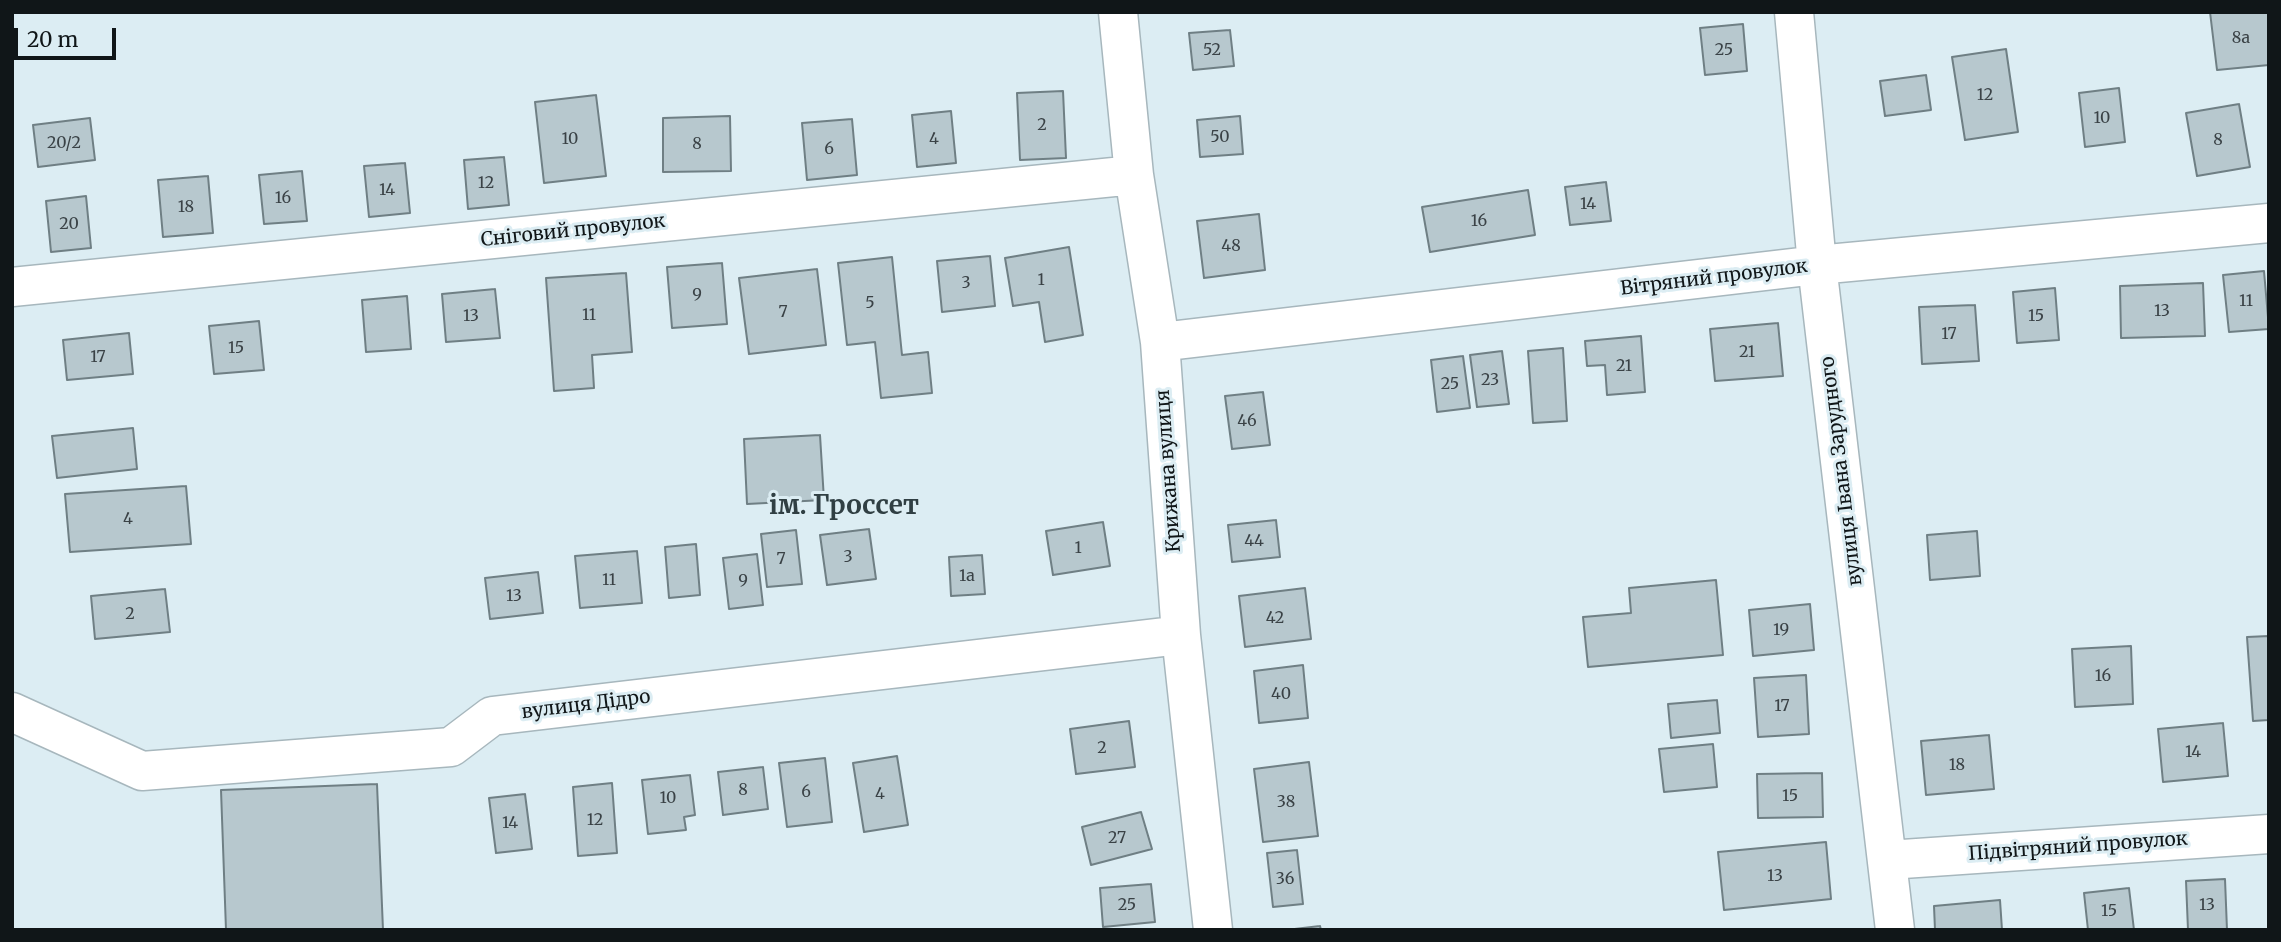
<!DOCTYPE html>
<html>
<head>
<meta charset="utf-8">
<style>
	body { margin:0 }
	#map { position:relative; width:2281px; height:942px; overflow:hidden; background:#dcedf3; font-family:Merriweather,serif }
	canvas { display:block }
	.frame { position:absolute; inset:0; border:14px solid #101618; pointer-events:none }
	.scale { position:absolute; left:14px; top:28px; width:102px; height:32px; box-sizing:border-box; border:4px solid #101618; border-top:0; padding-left:9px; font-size:21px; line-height:24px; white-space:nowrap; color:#101618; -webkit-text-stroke:5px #dcedf3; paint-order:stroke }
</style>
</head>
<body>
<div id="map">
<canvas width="2281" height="942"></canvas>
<div class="frame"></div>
<div class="scale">20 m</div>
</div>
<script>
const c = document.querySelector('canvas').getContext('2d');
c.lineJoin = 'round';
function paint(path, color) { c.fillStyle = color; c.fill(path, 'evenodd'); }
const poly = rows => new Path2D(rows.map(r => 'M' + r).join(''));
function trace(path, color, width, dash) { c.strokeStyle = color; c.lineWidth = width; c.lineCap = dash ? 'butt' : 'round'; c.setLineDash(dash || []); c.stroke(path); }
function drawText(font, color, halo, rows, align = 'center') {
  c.font = font + ' Merriweather,serif'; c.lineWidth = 6; c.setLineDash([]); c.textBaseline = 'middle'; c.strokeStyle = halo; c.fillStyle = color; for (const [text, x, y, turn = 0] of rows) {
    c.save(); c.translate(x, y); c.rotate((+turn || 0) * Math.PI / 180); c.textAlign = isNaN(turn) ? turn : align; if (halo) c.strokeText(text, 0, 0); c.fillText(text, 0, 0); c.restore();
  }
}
const building = poly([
	[2210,12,2269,12,2269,65,2217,70,2210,12],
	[1743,24,1747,71,1705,75,1700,28,1743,24],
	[1230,30,1234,66,1193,70,1189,33,1230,30],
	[2006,49,2018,132,1965,140,1952,57,2006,49],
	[1926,75,1931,110,1885,116,1880,81,1926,75],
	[2119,88,2125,142,2085,147,2079,93,2119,88],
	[1063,91,1066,158,1020,160,1017,93,1063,91],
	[596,95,606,176,544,183,535,102,596,95],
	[2239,104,2250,167,2197,176,2186,113,2239,104],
	[951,111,956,163,917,167,912,115,951,111],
	[730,116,731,171,663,172,663,118,730,116],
	[1240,116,1243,154,1200,157,1197,120,1240,116],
	[90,118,95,160,38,167,33,125,90,118],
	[852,119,857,175,807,180,802,123,852,119],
	[504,157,509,205,468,209,464,160,504,157],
	[405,163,410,213,369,217,364,166,405,163],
	[302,171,307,221,264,224,259,175,302,171],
	[208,176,213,233,163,237,158,180,208,176],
	[1606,182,1611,221,1570,225,1565,187,1606,182],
	[1528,190,1535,235,1430,252,1422,207,1528,190],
	[86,196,91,248,51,252,46,201,86,196],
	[1259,214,1265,270,1204,278,1197,221,1259,214],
	[1069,247,1083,335,1045,342,1039,302,1013,306,1005,258,1069,247],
	[990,256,995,306,942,312,937,261,990,256],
	[892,257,902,355,928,352,932,393,881,398,875,342,847,345,838,263,892,257],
	[722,263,727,324,672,328,667,267,722,263],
	[817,269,826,345,749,354,739,278,817,269],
	[2264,271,2269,329,2229,332,2223,275,2264,271],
	[626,273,632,352,592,355,594,388,554,391,546,278,626,273],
	[2203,283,2205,336,2121,338,2120,286,2203,283],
	[2055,288,2059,340,2017,343,2013,292,2055,288],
	[495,289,500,338,446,342,442,294,495,289],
	[407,296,411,349,366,352,362,300,407,296],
	[1975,305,1979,361,1922,364,1919,307,1975,305],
	[259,321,264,370,214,374,209,326,259,321],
	[1778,323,1783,376,1715,381,1710,329,1778,323],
	[129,333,133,374,67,380,63,340,129,333],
	[1641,336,1645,392,1607,395,1605,365,1587,366,1585,341,1641,336],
	[1563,348,1567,421,1533,423,1528,351,1563,348],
	[1502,351,1509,404,1477,407,1470,355,1502,351],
	[1463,356,1470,408,1437,412,1431,360,1463,356],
	[1263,392,1270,445,1232,449,1225,396,1263,392],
	[133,428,137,469,57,478,52,436,133,428],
	[820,435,824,500,747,504,744,439,820,435],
	[186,486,191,544,70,552,65,494,186,486],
	[1276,520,1280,557,1232,562,1228,525,1276,520],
	[1103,522,1110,566,1053,575,1046,531,1103,522],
	[869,529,876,579,827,585,820,535,869,529],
	[796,530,802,584,767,587,761,534,796,530],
	[1977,531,1980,576,1930,580,1927,535,1977,531],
	[696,544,700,595,669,598,665,547,696,544],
	[637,551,642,603,580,608,575,556,637,551],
	[757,554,763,605,729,609,723,558,757,554],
	[982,555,985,594,951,596,949,557,982,555],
	[538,572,543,613,490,619,485,578,538,572],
	[1716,580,1723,655,1588,667,1583,617,1631,613,1629,588,1716,580],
	[1305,588,1311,639,1245,647,1239,596,1305,588],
	[165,589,170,632,95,639,91,596,165,589],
	[1810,604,1814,650,1753,656,1749,610,1810,604],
	[2269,636,2269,720,2253,721,2247,637,2269,636],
	[2131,646,2133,704,2075,707,2072,649,2131,646],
	[1303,665,1308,718,1259,723,1254,671,1303,665],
	[1806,675,1809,734,1758,737,1754,678,1806,675],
	[1717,700,1720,733,1671,738,1668,704,1717,700],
	[1129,721,1135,767,1076,774,1070,729,1129,721],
	[2223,723,2228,776,2163,782,2158,729,2223,723],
	[1989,735,1994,789,1926,795,1921,741,1989,735],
	[1713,744,1717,787,1664,792,1659,749,1713,744],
	[897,756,908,825,864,832,853,763,897,756],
	[825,758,832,822,787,827,779,763,825,758],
	[1309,762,1318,836,1263,842,1254,769,1309,762],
	[763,767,768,809,723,815,718,772,763,767],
	[1822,773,1823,817,1758,818,1757,774,1822,773],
	[690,775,695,815,684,817,686,830,648,834,642,780,690,775],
	[612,783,617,853,578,856,573,787,612,783],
	[377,784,383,930,226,930,221,790,377,784],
	[525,794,532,849,496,853,489,798,525,794],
	[1141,812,1152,849,1091,865,1082,827,1141,812],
	[1826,842,1831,899,1724,910,1718,852,1826,842],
	[1297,850,1303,904,1273,907,1267,853,1297,850],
	[2225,879,2227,930,2188,930,2186,881,2225,879],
	[1151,884,1155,922,1103,927,1100,888,1151,884],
	[2129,888,2134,930,2088,930,2084,893,2129,888],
	[2000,900,2002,930,1935,930,1934,906,2000,900],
	[1320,926,1321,930,1286,930,1320,926]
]);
paint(building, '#b7c8ce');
trace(building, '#6f7f84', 2);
const minor = poly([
	[1118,12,1134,175,1160,342,1181,635,1213,930],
	[1794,12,1817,265,1895,930],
	[12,287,1134,175],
	[1160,342,1817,265,2269,223],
	[12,712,142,771,451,747,492,716,1181,635],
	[1888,860,2269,834]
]);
trace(minor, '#a7b7bd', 41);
trace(minor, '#fff', 38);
drawText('16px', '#3a4246', null, [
	["8а",2241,38],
	["52",1212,50],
	["25",1724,50],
	["12",1985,95],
	["10",2102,118],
	["2",1042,125],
	["50",1220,137],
	["10",570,139],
	["4",934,139],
	["8",2218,140],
	["20/2",64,143],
	["8",697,144],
	["6",829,149],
	["12",486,183],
	["14",387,190],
	["16",283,198],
	["14",1588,204],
	["18",186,207],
	["16",1479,221],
	["20",69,224],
	["48",1231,246],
	["1",1041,280],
	["3",966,283],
	["9",697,295],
	["11",2246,301],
	["5",870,303],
	["13",2162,311],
	["7",783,312],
	["11",589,315],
	["13",471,316],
	["15",2036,316],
	["17",1949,334],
	["15",236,348],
	["21",1747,352],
	["17",98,357],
	["21",1624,366],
	["23",1490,380],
	["25",1450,384],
	["46",1247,421],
	["4",128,519],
	["44",1254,541],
	["1",1078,548],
	["3",848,557],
	["7",781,559],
	["1а",967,576],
	["11",609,580],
	["9",743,581],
	["13",514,596],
	["2",130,614],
	["42",1275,618],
	["19",1781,630],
	["16",2103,676],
	["40",1281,694],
	["17",1782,706],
	["2",1102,748],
	["14",2193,752],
	["18",1957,765],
	["8",743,790],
	["6",806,792],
	["4",880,794],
	["15",1790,796],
	["10",668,798],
	["38",1286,802],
	["12",595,820],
	["14",510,823],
	["27",1117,838],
	["13",1775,876],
	["36",1285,879],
	["25",1127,905],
	["13",2207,905],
	["15",2109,911]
]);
drawText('19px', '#101618', '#dcedf3', [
	["Сніговий провулок",573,231,-6],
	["Вітряний провулок",1714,278,-7],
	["Крижана вулиця",1169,471,-94],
	["вулиця Івана Зарудного",1842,471,-97],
	["вулиця Дідро",586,705,-7],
	["Підвітряний провулок",2078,847,-4]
]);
drawText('bold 26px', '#303f43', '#dcedf3', [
	["ім. Гроссет",844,507]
]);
</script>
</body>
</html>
